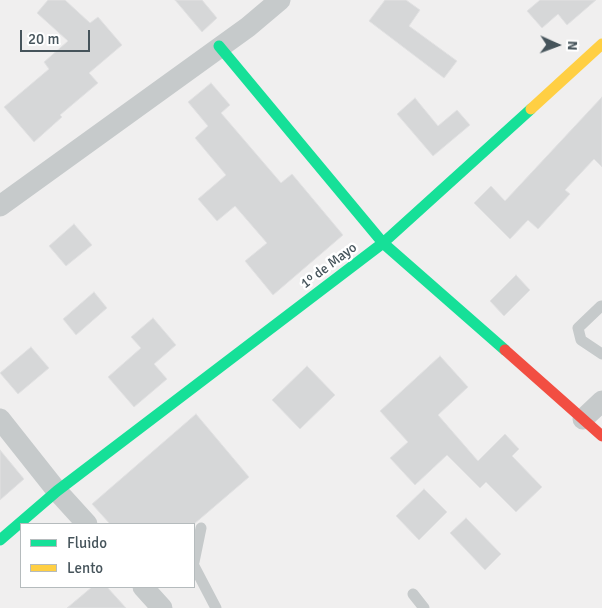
<!DOCTYPE html>
<html>
<head>
<meta charset="utf-8">
<style>
	body { margin:0 }
	#map { position:relative; width:602px; height:608px; overflow:hidden; background:#f0efef; font-family:Signika,sans-serif }
	canvas { display:block }
	.legend { position:absolute; left:20px; top:523px; width:175px; height:65px; box-sizing:border-box; background:#fff; border:1px solid #b5bbbd; margin:0; padding:6px 9px; list-style:none; font-size:15px; color:#46545b }
	.legend li { display:flex; align-items:center; gap:10px; height:25px }
	.legend b { width:25px; border:1px solid #b5bbbd }
	.north { position:absolute; left:532px; top:20px; width:50px; height:50px; -webkit-text-stroke:4px #fff; paint-order:stroke; rotate:92deg; font-size:14px; font-weight:700; line-height:20px; text-align:center; color:#46545b }
	.north::after { content:''; display:block; margin:auto; width:18px; height:22px; background:#46545b; clip-path:polygon(50% 0,100% 100%,50% 72%,0 100%) }
	.scale { position:absolute; left:20px; top:30px; width:70px; height:22px; box-sizing:border-box; border:2px solid #46545b; border-top:0; padding-left:6px; font-size:15px; line-height:18px; white-space:nowrap; color:#46545b; -webkit-text-stroke:4px #fff; paint-order:stroke }
</style>
</head>
<body>
<div id="map">
<canvas width="602" height="608"></canvas>
<ul class="legend">
<li><b style="height:6px;background:#16e098"></b>Fluido</li>
<li><b style="height:6px;background:#ffcf43"></b>Lento</li>
</ul>
<div class="north">N</div>
<div class="scale">20 m</div>
</div>
<script>
const c = document.querySelector('canvas').getContext('2d');
c.lineJoin = 'round';
function paint(path, color) { c.fillStyle = color; c.fill(path, 'evenodd'); }
const poly = rows => new Path2D(rows.map(r => 'M' + r).join(''));
function trace(path, color, width, dash) { c.strokeStyle = color; c.lineWidth = width; c.lineCap = dash ? 'butt' : 'round'; c.setLineDash(dash || []); c.stroke(path); }
function drawText(font, color, halo, rows, align = 'center') {
  c.font = font + ' Signika,sans-serif'; c.lineWidth = 5; c.setLineDash([]); c.textBaseline = 'middle'; c.strokeStyle = halo; c.fillStyle = color; for (const [text, x, y, turn = 0] of rows) {
    c.save(); c.translate(x, y); c.rotate((+turn || 0) * Math.PI / 180); c.textAlign = isNaN(turn) ? turn : align; if (halo) c.strokeText(text, 0, 0); c.fillText(text, 0, 0); c.restore();
  }
}
const building = poly([
	[48,0,65,0,90,23,98,17,122,45,89,73,98,83,60,115,62,117,34,142,4,107,49,69,44,62,68,41,37,13,48,0],
	[175,0,202,0,217,18,202,32,175,0],
	[385,0,406,0,420,10,409,26,457,61,444,78,369,21,385,0],
	[540,0,596,0,567,25,558,14,542,28,527,11,540,0],
	[211,83,230,105,221,113,281,183,292,174,343,235,273,295,245,261,267,243,235,206,217,221,198,199,226,175,195,138,208,126,188,102,211,83],
	[602,97,602,167,594,159,565,190,570,194,538,229,528,220,510,239,474,203,491,186,505,201,602,97],
	[415,98,438,126,457,110,470,125,433,156,397,114,415,98],
	[74,224,92,245,66,266,49,246,74,224],
	[516,275,530,290,504,316,490,301,516,275],
	[94,292,107,308,76,335,63,319,94,292],
	[153,318,176,345,154,364,167,379,134,407,108,377,141,348,131,337,153,318],
	[31,347,49,368,18,394,0,373,31,347],
	[440,356,468,387,438,415,478,461,505,434,519,449,512,456,542,487,516,512,486,482,480,488,447,455,415,485,390,458,408,442,380,411,440,356],
	[307,366,335,395,300,429,272,400,307,366],
	[196,414,249,477,194,524,110,524,92,504,196,414],
	[0,450,24,479,0,500,0,450],
	[424,489,447,512,419,540,396,516,424,489],
	[466,518,501,554,485,570,450,533,466,518],
	[92,587,107,587,126,608,67,608,92,587]
]);
paint(building, '#d6d7d8');
trace(building, '#e1e1e2', 1);
trace(poly([
	[601,306,578,328,581,340,602,354],
	[194,562,201,528],
	[194,566,216,608],
	[413,594,424,608]
]), '#c6cacb', 11);
trace(poly([
	[0,206,248,27,280,0],
	[0,419,57,491,87,524],
	[583,419,602,401],
	[143,587,162,608]
]), '#c6cacb', 21);
trace(poly([
	[219,46,383,243,505,350],
	[0,540,57,491,383,243,531,109]
]), '#16e098', 11);
trace(poly([
	[531,109,602,44]
]), '#ffcf43', 11);
trace(poly([
	[505,350,602,436]
]), '#f24e42', 11);
drawText('14px', '#46545b', '#fff', [
	["1º de Mayo",329,266,-37]
]);
</script>
</body>
</html>
